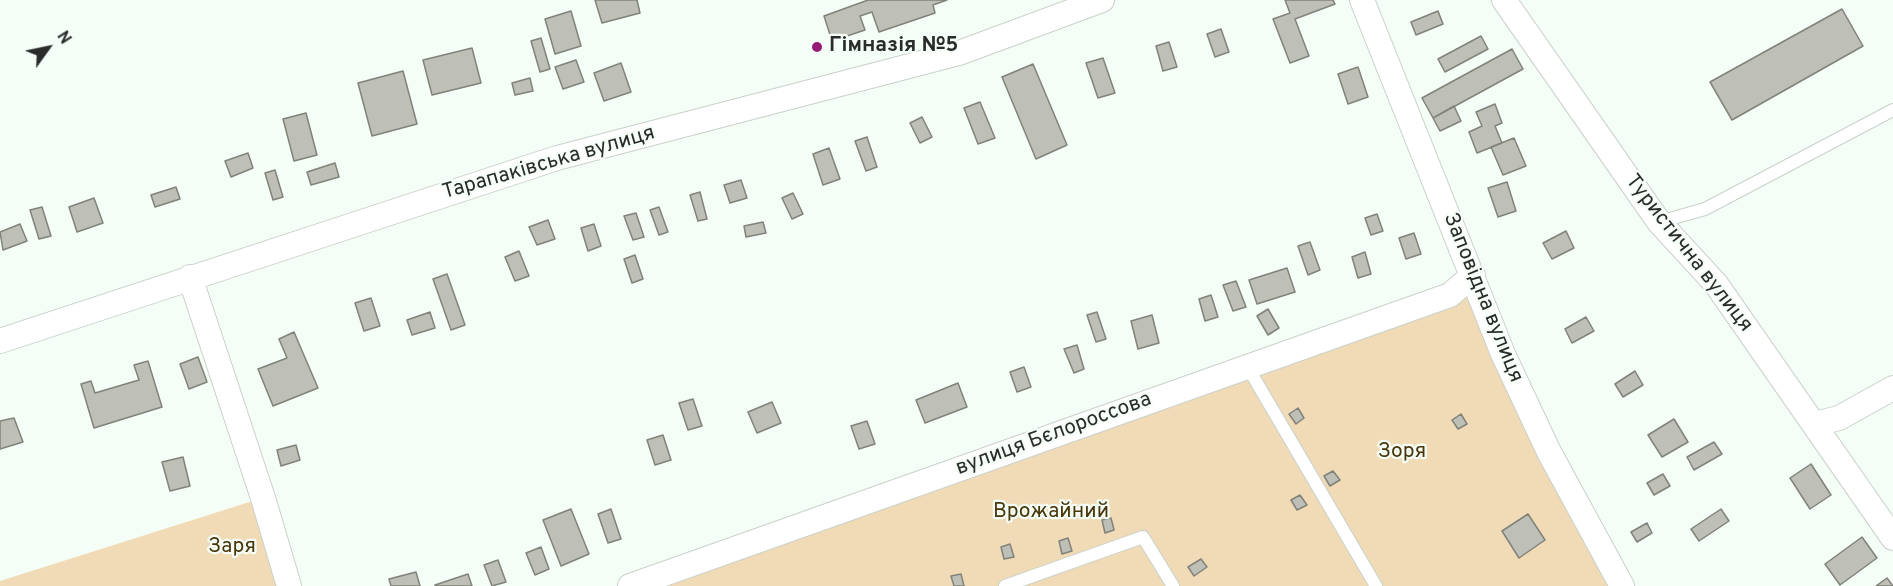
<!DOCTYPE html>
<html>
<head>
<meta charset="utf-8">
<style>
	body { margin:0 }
	#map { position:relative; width:1893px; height:586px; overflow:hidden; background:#f5fef6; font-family:Overpass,sans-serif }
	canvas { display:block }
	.north { position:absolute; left:18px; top:18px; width:60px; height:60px; -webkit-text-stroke:4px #f5fef6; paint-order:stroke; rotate:57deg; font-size:16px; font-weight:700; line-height:24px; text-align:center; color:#292c2a }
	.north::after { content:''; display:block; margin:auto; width:21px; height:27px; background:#292c2a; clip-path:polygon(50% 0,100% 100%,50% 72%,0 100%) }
</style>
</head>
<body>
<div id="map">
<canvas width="1893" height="586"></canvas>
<div class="north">N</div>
</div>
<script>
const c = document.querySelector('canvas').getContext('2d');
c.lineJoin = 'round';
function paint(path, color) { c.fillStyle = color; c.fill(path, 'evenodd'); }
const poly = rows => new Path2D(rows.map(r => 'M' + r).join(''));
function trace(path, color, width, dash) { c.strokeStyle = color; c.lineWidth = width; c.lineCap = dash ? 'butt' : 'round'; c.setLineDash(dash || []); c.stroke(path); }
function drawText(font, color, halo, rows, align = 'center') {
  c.font = font + ' Overpass,sans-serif'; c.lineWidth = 4.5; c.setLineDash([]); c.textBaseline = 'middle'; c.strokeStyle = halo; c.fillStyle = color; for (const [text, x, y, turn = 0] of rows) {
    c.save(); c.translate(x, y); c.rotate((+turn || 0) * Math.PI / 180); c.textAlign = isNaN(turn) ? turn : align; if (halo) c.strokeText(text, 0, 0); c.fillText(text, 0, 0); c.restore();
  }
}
paint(poly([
	[1473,275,1622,586,630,586],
	[259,499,284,586,0,586,0,581]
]), '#f0dbb6');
const building = poly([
	[595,0,637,0,640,13,602,23,595,0],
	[947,0,933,5,935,13,879,32,872,12,860,16,865,30,832,41,824,16,868,0,947,0],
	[1285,0,1333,0,1335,4,1295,19,1309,56,1290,63,1273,19,1290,13,1285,0],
	[1842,9,1863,46,1732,120,1710,82,1842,9],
	[571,11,581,46,555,54,545,19,571,11],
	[1438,11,1443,24,1416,35,1411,22,1438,11],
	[1221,29,1229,52,1215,57,1207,34,1221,29],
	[1481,36,1488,49,1445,72,1438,59,1481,36],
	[541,38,550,69,540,72,531,41,541,38],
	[1169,42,1177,67,1163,71,1156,46,1169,42],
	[472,48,481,83,432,95,423,60,472,48],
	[1512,49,1523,69,1433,118,1422,98,1512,49],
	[1103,58,1115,93,1098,98,1086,63,1103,58],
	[576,60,584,82,563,89,555,67,576,60],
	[621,63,631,92,604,101,594,73,621,63],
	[1033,64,1067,145,1036,159,1002,77,1033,64],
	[1358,67,1368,97,1348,104,1338,74,1358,67],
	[403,71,417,124,372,136,358,83,403,71],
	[530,78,533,91,515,95,512,83,530,78],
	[980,102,995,138,978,144,964,108,980,102],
	[1495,104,1502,123,1495,126,1502,143,1477,153,1469,132,1482,126,1476,112,1495,104],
	[1454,106,1461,121,1440,131,1433,118,1454,106],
	[306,113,317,155,294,161,283,119,306,113],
	[922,117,932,137,920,143,910,123,922,117],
	[867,137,877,167,866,171,855,141,867,137],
	[1514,138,1526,166,1503,175,1491,147,1514,138],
	[829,148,840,179,823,185,813,154,829,148],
	[248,153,253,168,231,177,225,161,248,153],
	[335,163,339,177,311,185,307,172,335,163],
	[275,170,283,197,273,200,265,173,275,170],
	[741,180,747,198,730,203,724,185,741,180],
	[1507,182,1516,211,1498,217,1488,188,1507,182],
	[176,187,180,199,155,207,151,195,176,187],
	[700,192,707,219,698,221,690,195,700,192],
	[793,193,803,214,792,219,782,198,793,193],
	[94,198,103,223,77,232,69,207,94,198],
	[42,207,51,236,39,239,30,210,42,207],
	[659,207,668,232,659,235,650,210,659,207],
	[636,213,644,237,633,240,624,216,636,213],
	[1377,214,1383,231,1371,235,1365,218,1377,214],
	[548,220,555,239,537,245,529,227,548,220],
	[763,222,766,233,746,237,744,226,763,222],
	[20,224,27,241,3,250,0,232,20,224],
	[594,224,601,246,588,251,581,228,594,224],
	[1566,231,1574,248,1552,259,1543,243,1566,231],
	[1414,233,1421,254,1406,259,1399,238,1414,233],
	[1310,242,1320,270,1308,275,1298,246,1310,242],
	[519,251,529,276,515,281,505,257,519,251],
	[1365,252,1371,274,1358,278,1352,257,1365,252],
	[635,255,643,279,632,283,624,259,635,255],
	[1287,268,1295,292,1257,304,1249,280,1287,268],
	[447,274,465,325,451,330,433,279,447,274],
	[1236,281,1246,307,1233,311,1223,285,1236,281],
	[1211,295,1218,317,1205,321,1199,299,1211,295],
	[371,298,380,326,364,331,355,303,371,298],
	[1268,309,1279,328,1268,335,1257,316,1268,309],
	[430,312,435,328,412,335,407,320,430,312],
	[1097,312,1106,339,1096,342,1087,315,1097,312],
	[1152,315,1159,343,1138,349,1131,321,1152,315],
	[1586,317,1594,331,1572,343,1565,329,1586,317],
	[294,332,318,388,273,406,258,369,287,358,279,339,294,332],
	[1077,345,1084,369,1074,373,1064,349,1077,345],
	[198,357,207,382,189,389,180,364,198,357],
	[148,361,162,407,94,428,81,384,91,381,95,393,139,380,134,365,148,361],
	[1024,367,1031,387,1017,392,1010,372,1024,367],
	[1635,371,1643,385,1623,397,1615,384,1635,371],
	[958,383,967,407,925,423,916,400,958,383],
	[693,399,702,426,688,430,679,403,693,399],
	[772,402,781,423,757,433,748,412,772,402],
	[1298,408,1304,418,1296,424,1289,414,1298,408],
	[1461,414,1467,424,1458,429,1452,420,1461,414],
	[14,418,23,442,0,449,0,421,14,418],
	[1674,419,1688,442,1662,457,1648,435,1674,419],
	[867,421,875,444,859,449,851,426,867,421],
	[663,435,671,460,655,465,647,440,663,435],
	[1714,442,1722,454,1694,470,1687,457,1714,442],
	[296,445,300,460,281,466,277,450,296,445],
	[183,457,190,486,170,491,162,462,183,457],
	[1811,464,1831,495,1810,509,1790,478,1811,464],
	[1333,471,1340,480,1330,486,1324,476,1333,471],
	[1663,474,1670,486,1654,495,1647,483,1663,474],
	[1300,495,1307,505,1297,510,1291,500,1300,495],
	[571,509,589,554,561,566,543,520,571,509],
	[611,509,621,539,608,543,598,514,611,509],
	[1721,509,1729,521,1699,541,1691,529,1721,509],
	[1528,514,1545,540,1519,558,1502,531,1528,514],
	[1111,518,1114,530,1105,533,1102,520,1111,518],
	[1647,523,1652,533,1637,542,1631,532,1647,523],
	[1862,537,1877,558,1840,585,1825,564,1862,537],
	[1068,538,1072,551,1062,554,1059,541,1068,538],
	[1010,544,1014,557,1004,559,1001,547,1010,544],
	[541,547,549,569,535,575,526,553,541,547],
	[1201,559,1207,567,1194,576,1188,567,1201,559],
	[498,560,506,582,492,586,484,565,498,560],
	[416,572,420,586,391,586,389,579,416,572],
	[468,574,472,586,435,586,435,585,468,574],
	[961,574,964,586,954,586,951,576,961,574],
	[1887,578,1893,586,1876,586,1887,578]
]);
paint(building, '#bec0b7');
trace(building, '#81827a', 1.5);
const lane = poly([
	[1659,222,1705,209,1893,110],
	[1247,366,1376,586],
	[1005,586,1143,537,1173,586]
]);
const street = poly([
	[1362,0,1503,354,1549,452,1622,586],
	[1504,0,1659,222,1716,284,1893,538],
	[190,277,263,498,289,586],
	[0,341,557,158,959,53,1102,0],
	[1815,424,1839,418,1893,388],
	[630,586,1450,295,1473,275]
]);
trace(lane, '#c9d1ca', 14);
trace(street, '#c9d1ca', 26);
trace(lane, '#fff', 12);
trace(street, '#fff', 24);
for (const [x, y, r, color] of [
	[817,47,6,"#951b76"]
]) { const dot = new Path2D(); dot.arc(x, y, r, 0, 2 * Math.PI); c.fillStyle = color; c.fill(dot); trace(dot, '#f5fef6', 2); }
drawText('bold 21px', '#292c2a', '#f5fef6', [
	["Гімназія №5",829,47]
], 'left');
drawText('21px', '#292c2a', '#f5fef6', [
	["Тарапаківська вулиця",549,164,-16],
	["Туристична вулиця",1688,254,52],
	["Заповідна вулиця",1482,298,68],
	["вулиця Бєлороссова",1054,435,-20]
]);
drawText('21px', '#4a360b', '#f5fef6', [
	["Зоря",1402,453],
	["Врожайний",1051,513],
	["Заря",232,548]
]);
</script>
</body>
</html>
